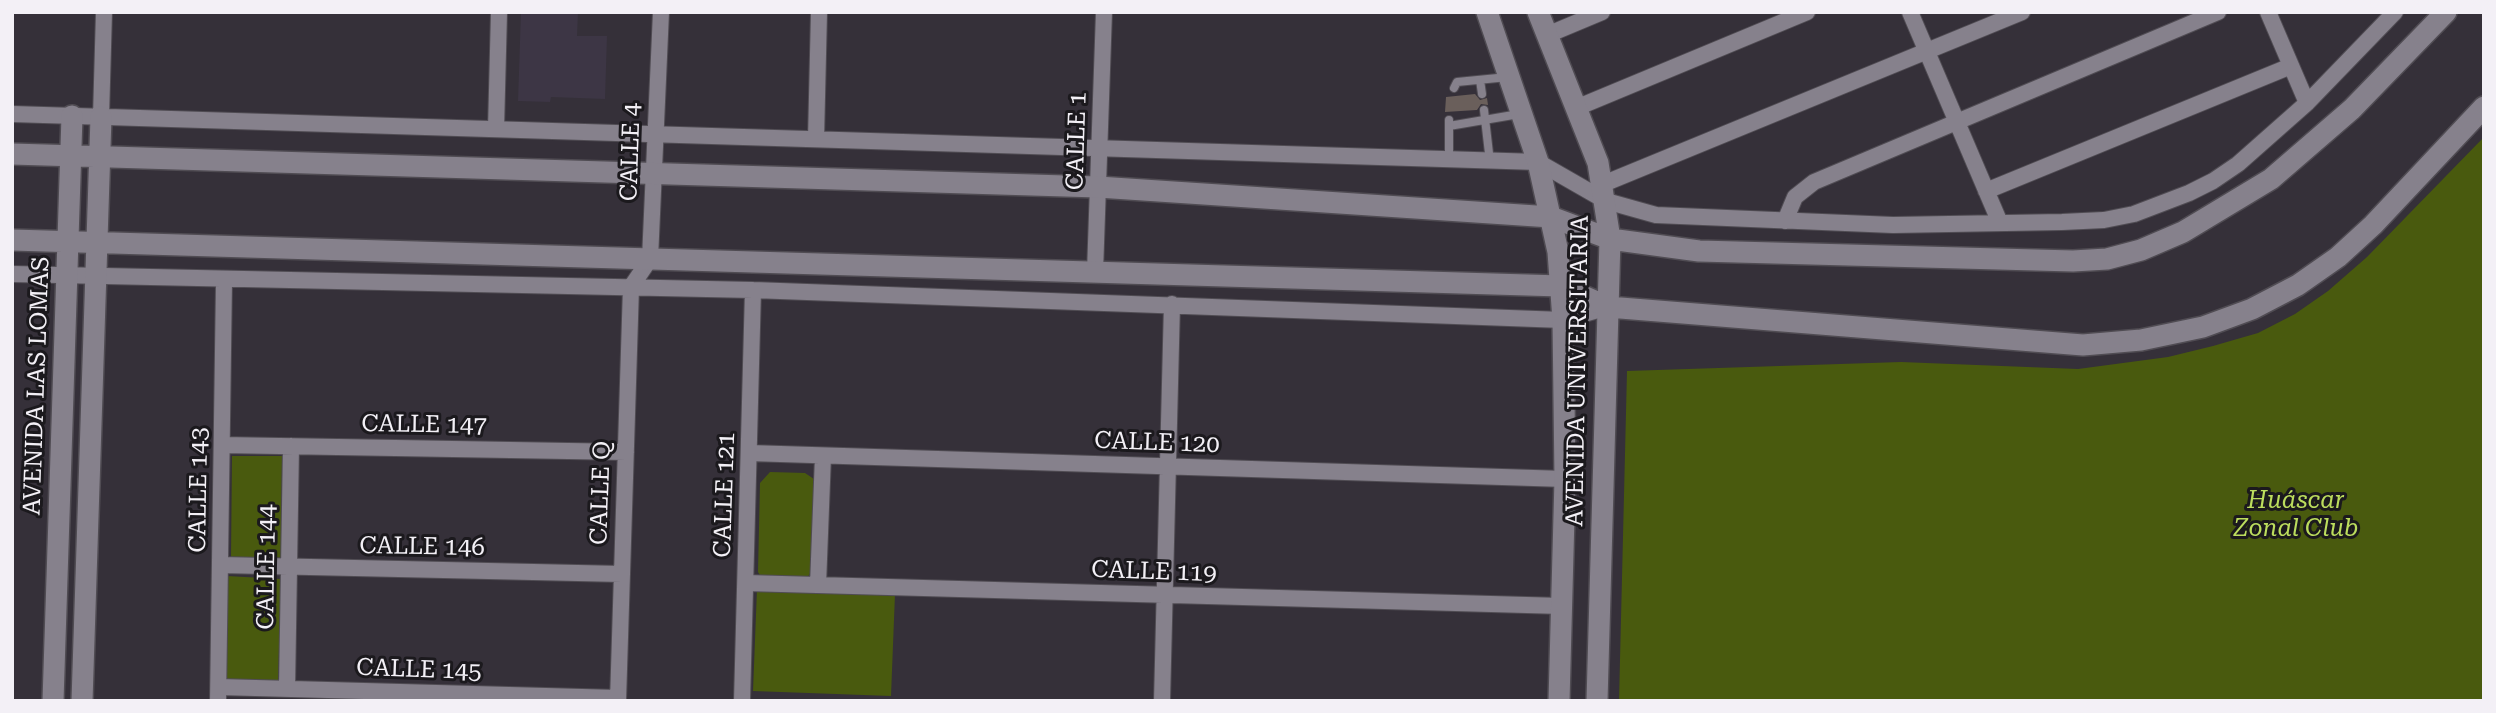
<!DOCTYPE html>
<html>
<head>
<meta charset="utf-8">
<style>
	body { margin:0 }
	#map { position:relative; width:2496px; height:713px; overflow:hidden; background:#353039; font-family:"Roboto Serif",serif }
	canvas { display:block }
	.frame { position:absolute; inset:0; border:14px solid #f3f0f6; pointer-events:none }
</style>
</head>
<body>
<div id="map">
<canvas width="2496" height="713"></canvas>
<div class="frame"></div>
</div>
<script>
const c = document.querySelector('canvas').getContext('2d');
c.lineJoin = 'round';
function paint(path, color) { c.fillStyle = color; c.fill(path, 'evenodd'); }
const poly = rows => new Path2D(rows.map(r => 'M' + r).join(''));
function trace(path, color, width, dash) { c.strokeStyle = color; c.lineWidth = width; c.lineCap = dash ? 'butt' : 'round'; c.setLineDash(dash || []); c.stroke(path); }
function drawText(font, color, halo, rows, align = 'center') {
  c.font = font + ' "Roboto Serif",serif'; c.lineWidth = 6; c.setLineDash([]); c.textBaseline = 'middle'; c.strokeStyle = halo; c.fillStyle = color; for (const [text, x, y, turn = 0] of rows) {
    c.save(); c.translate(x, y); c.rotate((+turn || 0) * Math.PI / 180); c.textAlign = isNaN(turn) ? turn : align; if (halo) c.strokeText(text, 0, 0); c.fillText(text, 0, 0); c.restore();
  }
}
paint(poly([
	[521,12,578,12,577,36,607,36,605,99,551,97,550,102,518,101]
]), '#3d3645');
paint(poly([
	[2484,137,2484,701,1619,701,1627,371,1901,362,2078,369,2168,357,2213,346,2258,333,2295,314,2328,291,2367,257],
	[232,456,282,456,281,558,231,557],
	[770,472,805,473,814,479,811,572,807,578,761,577,758,572,760,483],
	[227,576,281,579,278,681,223,679],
	[757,589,895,594,891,696,753,691]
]), '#495a0e');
paint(poly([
	[1475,94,1480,100,1487,98,1488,105,1481,104,1477,110,1445,112,1446,97]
]), '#6a5f5b');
const lane = poly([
	[1480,80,1482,94],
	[1454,88,1457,82,1508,77],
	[1484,110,1490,162],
	[1449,126,1519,114],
	[1449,162,1449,120]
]);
const street = poly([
	[1910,12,2000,223],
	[2268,12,2307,103],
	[1547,35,1602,12],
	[1576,108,1807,12],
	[12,114,1538,162,1606,201,1656,215,1893,225,2062,222,2104,220,2134,214,2189,193,2213,181,2238,164,2307,103,2395,12],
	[101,117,104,12],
	[496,129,499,12],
	[816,139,819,12],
	[1603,184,2022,12],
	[1986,191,2291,66],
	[1785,221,1795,197,1814,182,2218,12],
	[1095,272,1104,12],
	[12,274,753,290,1563,320,1608,307],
	[222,445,626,452],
	[749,453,1565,479],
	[221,565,622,574],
	[746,583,1562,606],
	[818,585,823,456],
	[219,687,618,698],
	[287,689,291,446],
	[218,701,224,281],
	[618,701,631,287,650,259,661,12],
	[742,701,753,290],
	[1162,701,1172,304]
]);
const secondary = poly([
	[1487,12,1538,162,1558,252,1563,320,1565,479,1559,701],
	[1538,12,1598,163,1610,239,1597,701],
	[12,154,1098,187,1551,217,1610,239,1699,251,2073,261,2107,259,2141,250,2183,232,2271,179,2352,109,2446,12],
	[12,240,1561,286,1608,307,2083,345,2141,340,2203,327,2252,309,2298,285,2338,257,2373,225,2484,107],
	[53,701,72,116],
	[82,701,101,117]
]);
trace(lane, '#504c53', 10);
trace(street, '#504c53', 18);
trace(secondary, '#504c53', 24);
trace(lane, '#86818c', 8);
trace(street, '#86818c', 16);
trace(secondary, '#86818c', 21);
drawText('24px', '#f3f0f6', '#1b191d', [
	["CALLE 1",1077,141,-88],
	["CALLE 4",631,152,-88],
	["AVENIDA UNIVERSITARIA",1578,371,-89],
	["AVENIDA LAS LOMAS",37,386,-88],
	["CALLE 147",424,425,1],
	["CALLE 120",1157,443,2],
	["CALLE 143",199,490,-89],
	["CALLE Q",601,493,-88],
	["CALLE 121",725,495,-88],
	["CALLE 146",422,547,1],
	["CALLE 144",267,567,-89],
	["CALLE 119",1154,572,2],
	["CALLE 145",419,670,2]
]);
drawText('italic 24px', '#bcdd5d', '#1b191d', [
	["Huáscar",2296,501],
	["Zonal Club",2296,529]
]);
</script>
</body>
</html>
